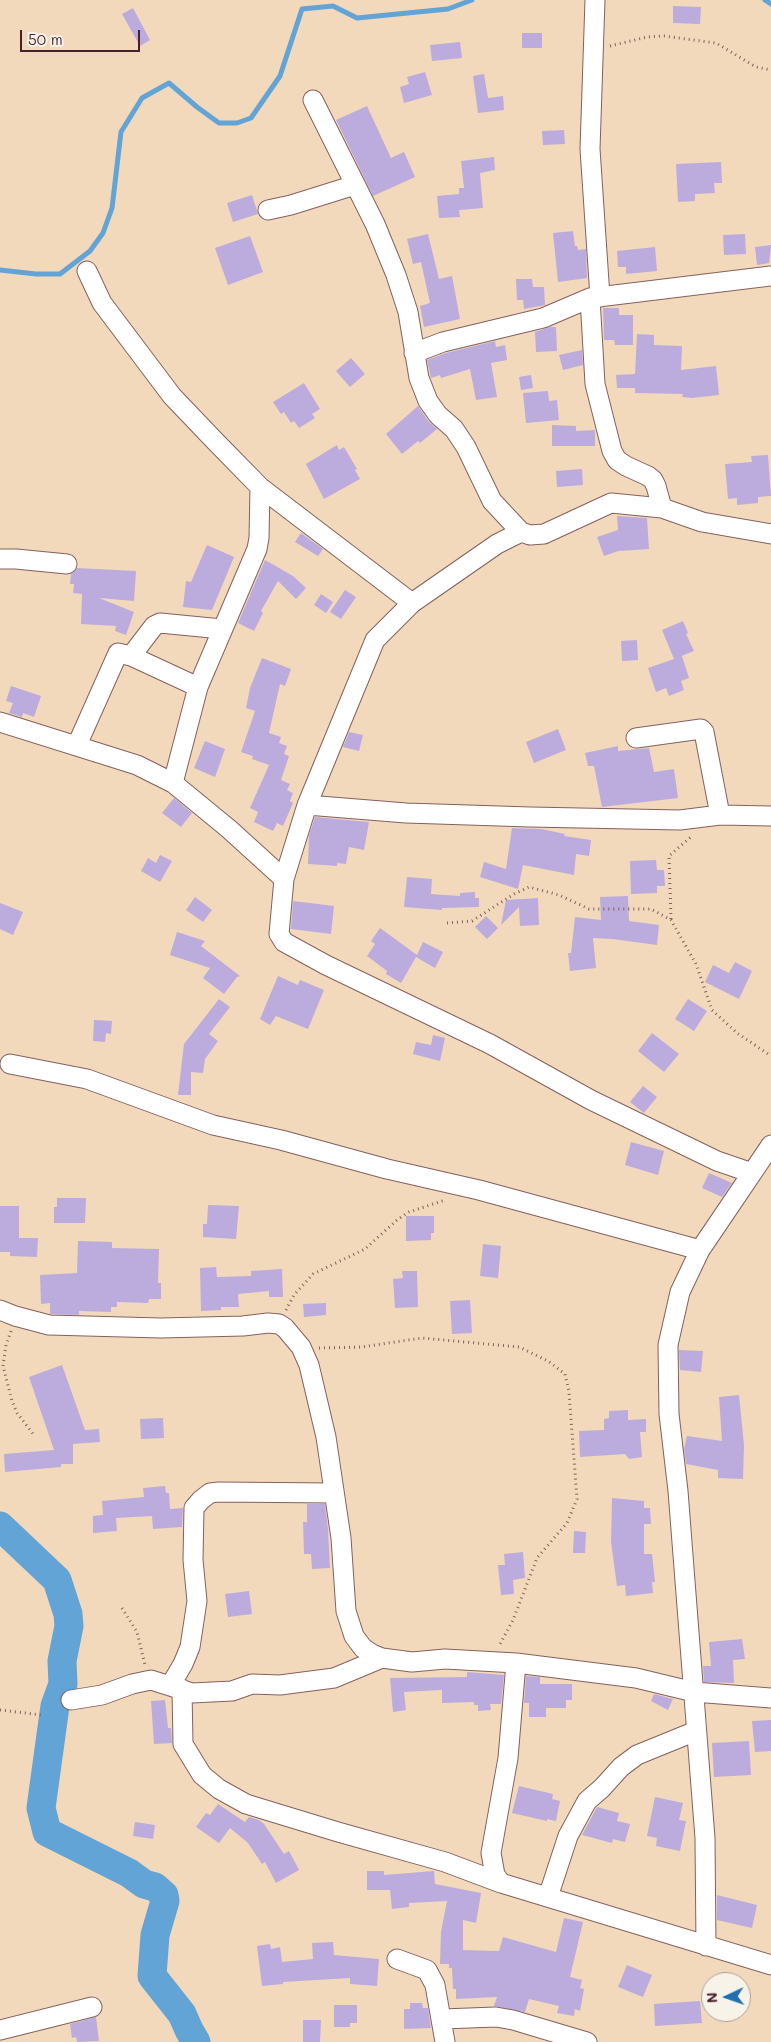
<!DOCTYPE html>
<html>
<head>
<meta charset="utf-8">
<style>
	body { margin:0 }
	#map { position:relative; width:771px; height:2042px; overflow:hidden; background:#f3d9bb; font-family:Mali,sans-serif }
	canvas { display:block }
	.north { position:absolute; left:701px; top:1972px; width:50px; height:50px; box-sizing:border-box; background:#f7f3e8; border:1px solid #b29e9c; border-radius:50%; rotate:267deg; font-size:14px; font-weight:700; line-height:20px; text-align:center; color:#4a1f2b }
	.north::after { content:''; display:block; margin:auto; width:18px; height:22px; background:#1f6fb2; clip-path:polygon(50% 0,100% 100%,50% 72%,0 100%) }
	.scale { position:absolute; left:20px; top:30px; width:120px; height:22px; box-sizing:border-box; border:2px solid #4a1f2b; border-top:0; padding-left:6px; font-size:15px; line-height:18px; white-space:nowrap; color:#4a1f2b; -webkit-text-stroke:4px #f7f3e8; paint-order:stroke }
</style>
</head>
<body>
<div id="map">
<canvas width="771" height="2042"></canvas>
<div class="north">N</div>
<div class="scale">50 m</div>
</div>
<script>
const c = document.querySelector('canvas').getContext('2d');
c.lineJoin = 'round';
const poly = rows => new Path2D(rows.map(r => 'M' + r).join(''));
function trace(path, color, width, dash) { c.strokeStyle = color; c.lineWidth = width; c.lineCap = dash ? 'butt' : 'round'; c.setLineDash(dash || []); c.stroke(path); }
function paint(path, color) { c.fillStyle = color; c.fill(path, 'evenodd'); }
trace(poly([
	[765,0,771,4],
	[0,270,36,274,60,274,90,251,103,233,112,208,121,132,142,98,169,83,197,107,219,123,237,123,251,118,280,76,302,9,333,6,357,18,448,9,472,0]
]), '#62a4d6', 5);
trace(poly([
	[0,1526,57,1580,68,1614,69,1626,62,1661,63,1684,55,1706,41,1808,47,1832,129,1873,144,1884,155,1887,164,1895,165,1901,155,1935,152,1976,182,2014,189,2030,196,2042]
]), '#62a4d6', 29);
paint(poly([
	[673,6,701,7,700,24,673,23],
	[133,8,150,40,140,46,122,14],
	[522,33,542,33,542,48,522,48],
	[460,42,462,58,432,61,430,45],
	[425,72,432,95,404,103,400,87,409,84,407,77],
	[484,74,488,98,503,96,504,110,478,113,473,76],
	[367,106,391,158,404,152,415,177,373,196,336,120],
	[564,130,565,144,543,145,542,131],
	[494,157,495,170,480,173,483,208,459,210,460,217,439,218,437,196,459,194,459,188,464,188,461,161],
	[721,162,722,183,714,183,715,193,695,194,695,201,678,202,676,164],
	[252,195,258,214,233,222,227,203],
	[573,231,575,246,577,246,578,250,586,249,587,278,558,282,553,233],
	[428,234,439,279,452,276,460,319,424,327,420,306,430,303,421,262,413,264,407,239],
	[745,234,746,254,724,255,723,235],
	[250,236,263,272,228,285,215,248],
	[771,245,769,263,757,265,755,247],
	[655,247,657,271,626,274,626,267,618,267,617,251],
	[516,279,532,279,533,287,544,287,545,305,524,309,523,300,517,300],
	[603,308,619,308,619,315,633,315,633,345,615,345,614,340,604,340],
	[550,327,556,327,557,351,536,352,535,332],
	[637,334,654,335,654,345,682,346,681,370,716,366,719,395,692,398,682,397,683,394,635,393,635,388,617,388,616,375,635,374],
	[495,341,496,347,505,345,507,360,491,363,497,397,476,400,470,369,441,378,440,375,431,378,427,360,446,353],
	[582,350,583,365,563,370,559,355],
	[351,358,365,374,350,387,336,371],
	[531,375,533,388,521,390,519,377],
	[304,383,320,409,312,414,315,418,299,428,294,421,291,423,284,412,281,414,273,402],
	[548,391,549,401,557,400,559,420,526,423,523,393],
	[418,406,429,422,437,429,420,443,418,441,402,454,386,434],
	[552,425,576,426,576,431,595,430,595,446,552,446],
	[337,445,339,450,344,447,357,469,355,470,360,479,324,499,306,464],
	[768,455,771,496,758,497,758,503,737,505,737,498,728,499,725,464,752,462,751,456],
	[582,469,583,485,557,487,556,471],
	[617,516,647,518,649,549,618,551,604,556,597,537,618,530],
	[301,533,323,549,318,556,295,542],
	[207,545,234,557,212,610,183,607,186,581,191,582],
	[265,560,293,576,306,588,296,599,278,581,261,611,263,613,254,631,238,623],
	[77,568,136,571,134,601,99,598,134,612,126,635,115,631,116,626,81,624,82,594,73,593,74,584,70,584,71,574],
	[345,590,356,597,341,619,330,612],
	[321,594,333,602,326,613,314,605],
	[683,621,688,633,686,634,694,651,679,657,682,656,689,678,681,681,684,690,669,696,666,688,656,692,648,668,674,659,662,630],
	[637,640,638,660,622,661,621,641],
	[262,658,291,669,285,686,280,684,269,733,281,737,279,743,287,746,284,754,289,756,281,780,290,784,287,790,293,793,290,801,293,803,283,826,277,823,273,831,254,822,258,812,250,808,269,765,252,759,253,756,241,752,255,711,246,708,250,688],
	[11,686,41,696,34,717,23,713,22,717,9,713,13,703,6,701],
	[558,729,566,750,534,763,526,742],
	[349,732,363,735,359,751,343,747],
	[205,741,225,749,215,777,194,768],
	[618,746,618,751,649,748,654,772,674,769,678,798,602,807,594,766,588,766,585,753],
	[174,798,192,813,181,827,162,813],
	[315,817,369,822,364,850,349,847,346,864,337,863,337,866,308,864,309,835],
	[512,828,541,829,565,834,564,836,591,840,589,856,576,854,574,875,523,865,518,889,480,877,484,862,506,869],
	[160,855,172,861,160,882,141,871,148,858,156,863],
	[656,860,657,870,664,870,665,886,657,886,657,893,631,894,630,861],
	[407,877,432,879,431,894,460,896,460,893,475,892,475,898,479,898,479,907,442,908,442,910,404,907],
	[628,896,629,921,659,925,657,945,612,939,593,938,596,968,570,971,568,953,571,953,575,917,601,920,600,897],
	[195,897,212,910,203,922,186,910],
	[538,898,539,925,520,926,519,907,501,925,506,900],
	[293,901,334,906,331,934,291,929],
	[0,903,23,912,13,935,0,929],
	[486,916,498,928,487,939,475,927],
	[380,928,417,955,423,942,443,952,435,968,416,957,401,983,386,974,387,971,367,956,375,944,371,941],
	[177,932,205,941,201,946,240,976,237,977,224,994,203,978,210,968,170,955],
	[735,962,752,971,739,999,705,982,713,965,729,973],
	[278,976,298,985,300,980,324,990,308,1029,276,1016,270,1025,260,1019],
	[219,999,230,1007,209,1034,218,1041,205,1059,203,1073,191,1072,191,1095,178,1095,184,1044],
	[688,999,707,1011,694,1031,675,1019],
	[94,1020,112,1021,111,1034,106,1033,105,1042,93,1041],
	[652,1033,679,1054,664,1072,638,1051],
	[433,1035,445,1038,440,1061,413,1054,416,1042,431,1045],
	[643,1086,657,1097,644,1113,630,1102],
	[631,1142,664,1151,658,1175,625,1165],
	[709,1173,732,1183,722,1197,702,1188],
	[57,1198,86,1198,85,1223,54,1223,54,1207,57,1207],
	[208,1205,239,1206,236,1239,203,1237,203,1224,207,1224],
	[0,1206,19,1206,19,1238,38,1238,37,1257,10,1256,10,1252,0,1252],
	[406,1216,434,1216,434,1233,431,1233,431,1240,406,1241],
	[78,1241,112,1242,112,1248,159,1249,158,1283,161,1283,161,1299,149,1299,148,1303,117,1302,117,1307,111,1307,111,1312,79,1311,79,1315,50,1314,50,1303,41,1304,40,1275,77,1273],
	[483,1244,501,1246,498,1278,480,1276],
	[216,1267,217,1277,251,1276,251,1271,282,1269,283,1297,269,1297,269,1291,238,1294,239,1307,221,1307,221,1310,201,1311,200,1268],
	[402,1271,417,1271,418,1307,395,1308,393,1279,403,1278],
	[470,1300,472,1333,452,1334,450,1301],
	[326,1303,326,1315,304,1317,303,1304],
	[679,1350,703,1351,701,1372,680,1370],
	[62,1365,85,1430,99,1429,100,1442,73,1444,73,1464,61,1464,61,1467,5,1472,4,1454,54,1450,29,1377],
	[739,1395,744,1445,743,1479,718,1478,718,1470,686,1464,684,1449,687,1436,722,1441,719,1397],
	[628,1410,628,1420,646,1419,646,1432,640,1432,642,1457,629,1459,625,1454,580,1457,579,1431,604,1430,604,1419,609,1418,609,1411],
	[163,1418,164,1438,141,1439,140,1419],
	[165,1486,166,1493,169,1493,170,1509,183,1508,182,1527,153,1529,152,1516,116,1518,117,1531,93,1533,93,1516,103,1515,102,1501,144,1497,143,1488],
	[612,1498,644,1501,644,1508,650,1508,651,1524,644,1524,644,1554,652,1554,655,1582,652,1582,653,1593,626,1596,625,1585,617,1586,611,1542],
	[307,1504,325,1504,328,1529,330,1568,312,1569,311,1554,304,1554,303,1522,307,1522],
	[574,1531,586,1532,585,1553,573,1553],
	[523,1552,525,1578,513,1580,514,1594,501,1595,498,1565,505,1565,504,1554],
	[249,1591,252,1614,228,1617,225,1594],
	[742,1639,745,1659,733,1660,734,1683,704,1682,703,1666,711,1666,709,1642],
	[467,1672,504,1675,501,1704,490,1704,491,1710,478,1711,478,1705,474,1705,474,1702,442,1703,442,1690,404,1692,406,1710,393,1712,390,1678,467,1677],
	[526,1676,540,1677,540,1684,572,1684,572,1700,566,1700,566,1708,546,1708,546,1717,529,1717,529,1703,524,1703],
	[654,1694,673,1699,668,1710,651,1701],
	[165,1700,168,1728,171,1728,172,1743,154,1744,151,1701],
	[771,1720,771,1751,755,1752,752,1721],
	[749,1741,751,1775,714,1777,712,1743],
	[519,1786,553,1794,552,1799,560,1801,556,1821,547,1819,547,1821,512,1813],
	[655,1797,683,1803,679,1820,686,1821,680,1851,656,1846,657,1838,647,1836],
	[218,1804,245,1822,249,1817,259,1820,264,1824,284,1854,289,1851,299,1870,276,1883,265,1862,262,1864,248,1843,230,1828,219,1843,196,1827,206,1813,210,1815],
	[597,1807,619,1813,617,1821,630,1824,625,1842,613,1839,612,1843,582,1835],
	[135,1822,155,1825,153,1839,133,1836],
	[367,1871,384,1871,384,1875,434,1871,435,1884,481,1893,476,1923,463,1920,463,1950,499,1951,503,1937,556,1952,564,1918,583,1922,570,1977,582,1980,580,1988,584,1989,580,2011,575,2009,574,2016,557,2013,559,2006,529,1999,525,2012,494,2006,497,1997,456,1999,456,1989,453,1989,452,1968,449,1968,449,1964,440,1964,441,1932,447,1901,409,1903,409,1907,392,1909,390,1890,367,1890],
	[717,1895,757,1905,752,1928,717,1920],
	[333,1942,334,1955,379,1959,377,1986,350,1984,350,1978,283,1982,283,1984,262,1986,257,1946,270,1944,271,1949,280,1947,282,1962,313,1959,312,1943],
	[627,1965,652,1975,643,1997,618,1987],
	[700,2001,702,2023,655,2026,654,2004],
	[410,2003,422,2003,423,2008,428,2008,431,2028,404,2029,404,2009,410,2009],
	[334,2005,357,2005,357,2023,350,2023,350,2027,334,2027],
	[96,2017,99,2041,77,2042,76,2037,72,2038,70,2024],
	[303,2020,321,2020,320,2042,303,2042]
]), '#bbacdd');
const minor = poly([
	[595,0,590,149,600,297],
	[313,100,375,224,396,275,408,312,419,378,428,401,438,415,454,429,466,447,492,501,521,532,530,535,544,534,611,503,662,508,702,522,771,534],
	[268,210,291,205,355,185],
	[87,271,102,303,172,396,214,440,260,487,412,603],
	[590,298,595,384,612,451,617,460,626,466,648,476,653,480,656,486,662,508],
	[414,353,443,342,543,318,590,298,771,276],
	[521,532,497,544,412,603,375,640,307,805,284,879,279,934,284,942,326,965,490,1044,591,1100,717,1161,752,1173],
	[0,559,16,559,67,564],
	[131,656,154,626,160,623,222,629],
	[0,722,137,765,173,783,229,829,284,879],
	[636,738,701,729,704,732,720,815],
	[77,745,118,653,131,656,198,687],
	[173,783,198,687,257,549,259,538,260,487],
	[307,805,406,813,530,817,680,820,720,815,771,816],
	[10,1064,87,1079,213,1125,281,1140,387,1169,479,1190,700,1250],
	[0,1310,15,1316,49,1325,161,1328,243,1326,268,1323,279,1324,285,1328,301,1347,309,1365,326,1437,341,1538,346,1611,354,1636,363,1648,372,1654,382,1658,412,1662,445,1659,516,1663,636,1678,694,1692,771,1698],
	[516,1663,508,1758,491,1853,495,1875,501,1883,771,1965],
	[170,1686,183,1664,190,1647,197,1601,193,1560,194,1508,201,1500,210,1493,219,1492,333,1493],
	[182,1689,183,1744,202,1775,219,1789,246,1804,338,1832,445,1862,501,1883],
	[71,1700,102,1695,132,1684,151,1680,192,1693,232,1691,252,1684,280,1685,334,1678,382,1658],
	[548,1897,568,1836,587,1801,602,1788,621,1767,637,1755,696,1731],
	[706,1946,705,1838,678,1491,669,1414,668,1345,680,1292,700,1250,771,1145],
	[397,1959,427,1970,435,1985,445,2042],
	[442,2019,496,2017,513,2020,587,2042],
	[0,2030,92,2007]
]);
trace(minor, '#85605d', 21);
trace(poly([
	[610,46,647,37,664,36,716,43,756,67,771,70],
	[671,919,669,856,692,836],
	[447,923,472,921,514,894,529,887,559,895,589,909,651,909,671,920,696,964,712,1010,737,1033,771,1056],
	[286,1310,294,1295,313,1274,365,1249,397,1220,409,1212,445,1200],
	[11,1331,6,1345,3,1366,12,1401,17,1413,34,1435],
	[319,1348,362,1347,422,1338,519,1347,548,1361,565,1374,569,1392,577,1499,567,1523,537,1558,513,1620,499,1646],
	[122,1608,137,1632,145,1665],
	[0,1710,42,1715]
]), '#85605d', 3, [1, 4]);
trace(minor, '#fff', 19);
</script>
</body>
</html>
